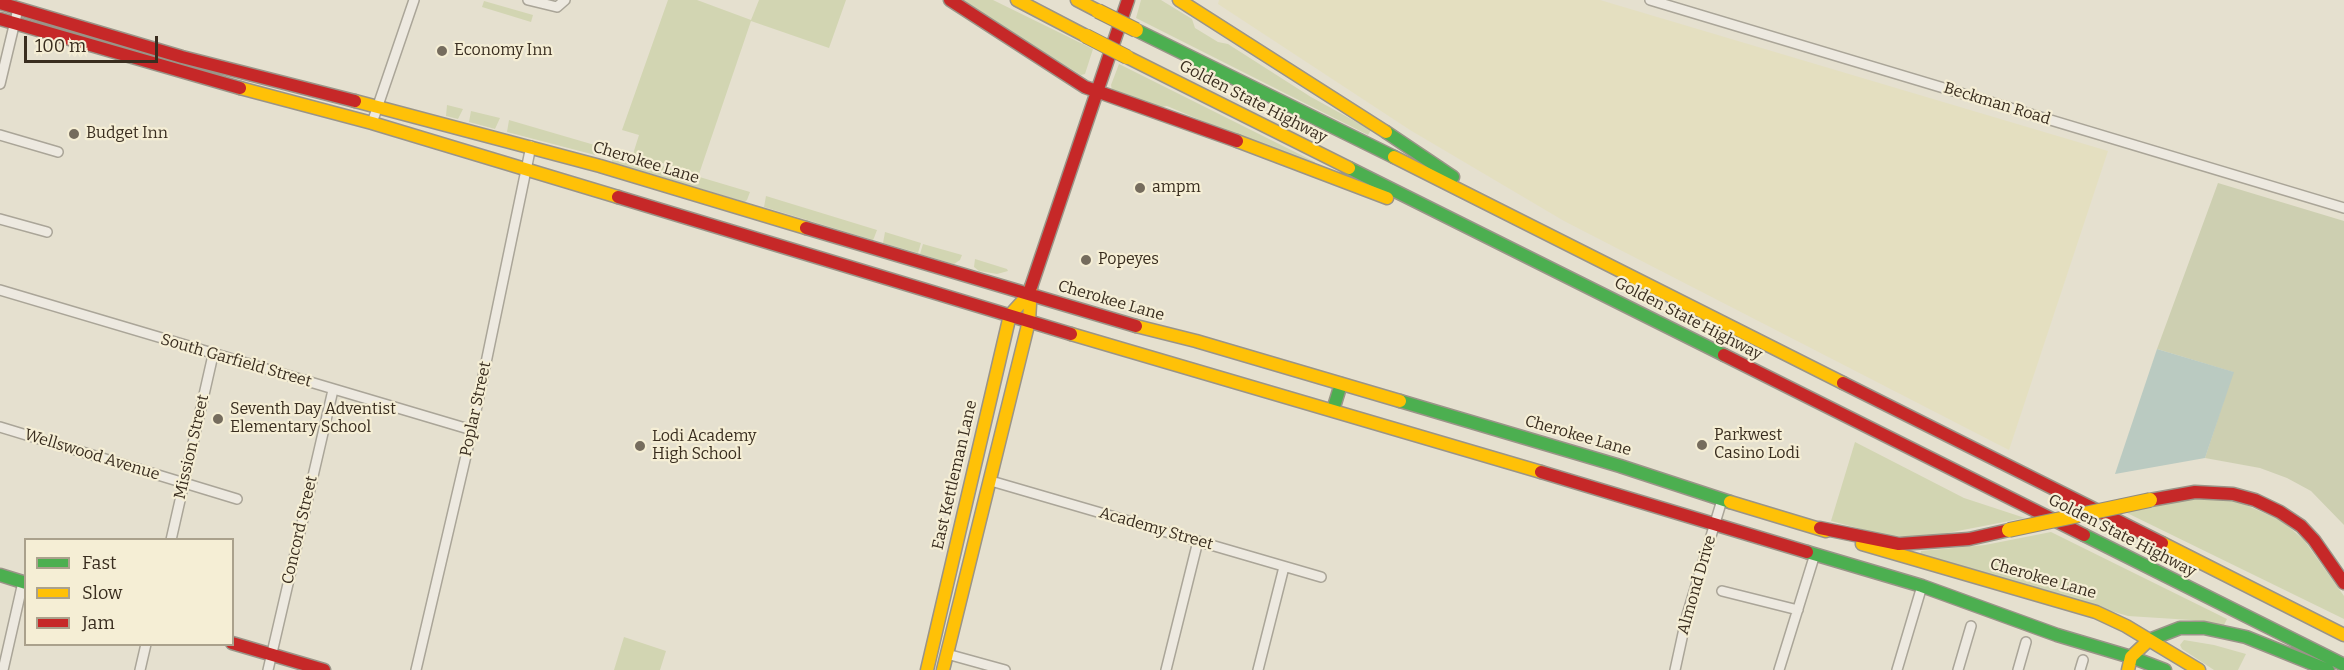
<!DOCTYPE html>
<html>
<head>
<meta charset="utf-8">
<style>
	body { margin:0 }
	#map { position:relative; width:2344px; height:670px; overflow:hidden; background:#e5e0cf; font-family:Bitter,serif }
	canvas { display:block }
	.legend { position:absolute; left:24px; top:538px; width:210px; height:108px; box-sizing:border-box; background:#f5eed5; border:2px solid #aaa18c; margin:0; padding:8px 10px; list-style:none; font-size:18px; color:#392d1f }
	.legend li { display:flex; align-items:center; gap:12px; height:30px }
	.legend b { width:30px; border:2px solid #aaa18c }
	.scale { position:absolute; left:24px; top:36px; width:134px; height:27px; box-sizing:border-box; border:3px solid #392d1f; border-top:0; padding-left:8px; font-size:18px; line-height:21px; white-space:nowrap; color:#392d1f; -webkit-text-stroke:4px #f5eed5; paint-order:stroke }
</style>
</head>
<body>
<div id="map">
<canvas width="2344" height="670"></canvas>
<ul class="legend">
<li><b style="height:8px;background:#4caf50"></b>Fast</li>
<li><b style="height:8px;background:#ffc107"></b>Slow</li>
<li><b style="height:8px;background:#c62828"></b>Jam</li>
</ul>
<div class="scale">100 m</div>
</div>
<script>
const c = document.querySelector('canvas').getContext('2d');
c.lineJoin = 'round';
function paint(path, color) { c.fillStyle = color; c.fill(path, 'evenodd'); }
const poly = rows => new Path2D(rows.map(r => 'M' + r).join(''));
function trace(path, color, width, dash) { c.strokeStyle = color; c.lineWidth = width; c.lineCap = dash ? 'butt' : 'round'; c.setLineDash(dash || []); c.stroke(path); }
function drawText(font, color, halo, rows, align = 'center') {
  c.font = font + ' Bitter,serif'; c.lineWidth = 4.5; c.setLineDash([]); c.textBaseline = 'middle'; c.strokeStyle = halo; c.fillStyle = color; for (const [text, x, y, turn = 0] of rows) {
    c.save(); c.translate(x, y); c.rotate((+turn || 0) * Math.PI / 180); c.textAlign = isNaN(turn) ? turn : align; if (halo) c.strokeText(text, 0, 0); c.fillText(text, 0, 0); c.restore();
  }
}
paint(poly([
	[1219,0,1600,0,2108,151,2009,450,1564,221,1410,130,1218,4]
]), '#e4dfc0');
paint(poly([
	[668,0,697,0,751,20,759,0,846,0,829,48,751,21,699,174,633,154,639,135,622,130],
	[959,0,993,0,1093,49,1085,74,1081,75],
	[1141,0,1161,0,1192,19,1195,28,1218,42,1228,44,1311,97,1371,130,1368,135,1136,18],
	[484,1,533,15,531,22,482,7],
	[1119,64,1315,162,1314,168,1167,106,1157,108,1112,90,1111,85],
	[447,105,463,109,458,119,446,116],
	[471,111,500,118,495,129,469,122],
	[509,120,598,146,595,155,507,132],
	[612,151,750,192,747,200,745,202,612,162],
	[766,196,877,230,874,238,873,240,764,207],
	[885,232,921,243,918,253,883,243],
	[923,244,962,255,960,260,954,264,920,254],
	[975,259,1007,269,1008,271,997,274,979,271,974,267],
	[1855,442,1964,498,2025,518,1942,534,1913,537,1884,535,1831,521],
	[2187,497,2237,501,2282,521,2304,540,2344,596,2344,619,2125,512],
	[2051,532,2227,619,2223,627,2191,620,2128,616,1920,555,1921,551,1985,545],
	[624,637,666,651,660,670,614,670],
	[2184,640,2214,645,2246,654,2238,670,2214,670,2182,649,2180,645]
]), '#d2d5b2');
paint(poly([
	[2218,183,2344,221,2344,525,2311,491,2287,478,2260,468,2205,458,2233,372,2157,349]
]), '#cdcfb1');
paint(poly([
	[2157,349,2234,372,2205,458,2115,474]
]), '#bacac1');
const street = poly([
	[528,0,557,7,565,0],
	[1650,0,2344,208],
	[0,84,18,9],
	[372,123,414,0],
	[0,135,58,152],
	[0,219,47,232],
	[0,290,472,430],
	[0,427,237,499],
	[991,481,1321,577],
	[171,540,213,355],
	[1722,591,1798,610],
	[947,654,1005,670],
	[3,670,23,582],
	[140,670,146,644],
	[268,670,333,390],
	[416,670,472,430,531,146],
	[1166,670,1198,541],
	[1258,670,1284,567],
	[1675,670,1687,615,1722,500],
	[1779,670,1815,554],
	[1897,670,1922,586],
	[1958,670,1971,626],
	[2018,670,2026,642],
	[2080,670,2083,660]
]);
const fast = poly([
	[1136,30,1394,157],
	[1386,132,1453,177],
	[1349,168,1724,355],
	[1400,401,1620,466,1730,502],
	[1333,410,1341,384],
	[2084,535,2344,665],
	[1807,552,1922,586,2057,635,2131,657,2165,670],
	[0,575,26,583],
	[2149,640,2180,628,2204,628,2246,637,2328,670]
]);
const slow = poly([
	[1017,0,1086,36],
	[1077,0,1098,11],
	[1179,0,1386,132],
	[1127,57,1349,168],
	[240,88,372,123,618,197],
	[355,101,600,166,806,228],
	[1237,141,1387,198],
	[1394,157,1843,383],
	[1136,326,1196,341,1400,401],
	[1071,334,1541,472],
	[1730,502,1826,531],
	[2162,543,2344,635],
	[1862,544,2096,612,2126,626,2199,670],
	[927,670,1010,315,1029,294],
	[943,670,1029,321,1031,287],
	[2128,670,2131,657,2149,640]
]);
const jam = poly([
	[950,0,1085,87,1237,141],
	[0,3,182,57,355,101],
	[0,19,240,88],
	[618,197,1071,334],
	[806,228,1136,326],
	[1031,287,1128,0],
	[1724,355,2084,535],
	[1843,383,2162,543],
	[1541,472,1807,552],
	[2150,500,2195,492,2233,494,2255,500,2280,512,2301,526,2314,540,2344,583],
	[1820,528,1899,544,1969,539,2009,530],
	[232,643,324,670]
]);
trace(street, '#aaa598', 12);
trace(fast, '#9a9488', 15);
trace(slow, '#9a9488', 15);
trace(jam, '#9a9488', 15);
trace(street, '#ede9e0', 9);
trace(fast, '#4caf50', 12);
trace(slow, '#ffc107', 12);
trace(jam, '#c62828', 12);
const slowBridge = poly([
	[1098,11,1136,30],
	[1086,36,1127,57],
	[2009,530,2150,500]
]);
trace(slowBridge, '#908a7f', 16, []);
trace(slowBridge, '#ffc107', 14);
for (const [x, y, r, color] of [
	[442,51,6,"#756c5d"],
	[74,134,6,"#756c5d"],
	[1140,188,6,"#756c5d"],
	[1086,260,6,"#756c5d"],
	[218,419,6,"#756c5d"],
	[1702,445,6,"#756c5d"],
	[640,446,6,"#756c5d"]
]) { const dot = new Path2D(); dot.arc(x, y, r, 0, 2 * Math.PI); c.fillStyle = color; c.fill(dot); trace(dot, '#f5eed5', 2); }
drawText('16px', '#392d1f', '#f5eed5', [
	["Economy Inn",454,51],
	["Budget Inn",86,134],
	["ampm",1152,188],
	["Popeyes",1098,260],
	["Seventh Day Adventist",230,410],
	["Elementary School",230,428],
	["Parkwest",1714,436],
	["Casino Lodi",1714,454],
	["Lodi Academy",652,437],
	["High School",652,455]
], 'left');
drawText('16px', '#392d1f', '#f5eed5', [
	["Golden State Highway",1253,102,27],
	["Beckman Road",1997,104,17],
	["Cherokee Lane",646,163,17],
	["Cherokee Lane",1111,301,16],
	["Golden State Highway",1688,319,27],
	["South Garfield Street",236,361,16],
	["Poplar Street",476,409,-78],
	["Cherokee Lane",1578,436,16],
	["Mission Street",192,447,-77],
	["Wellswood Avenue",92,455,17],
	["East Kettleman Lane",955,475,-77],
	["Academy Street",1156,529,16],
	["Concord Street",300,530,-77],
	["Golden State Highway",2122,536,27],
	["Cherokee Lane",2043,579,16],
	["Almond Drive",1697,585,-74]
]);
</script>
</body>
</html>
